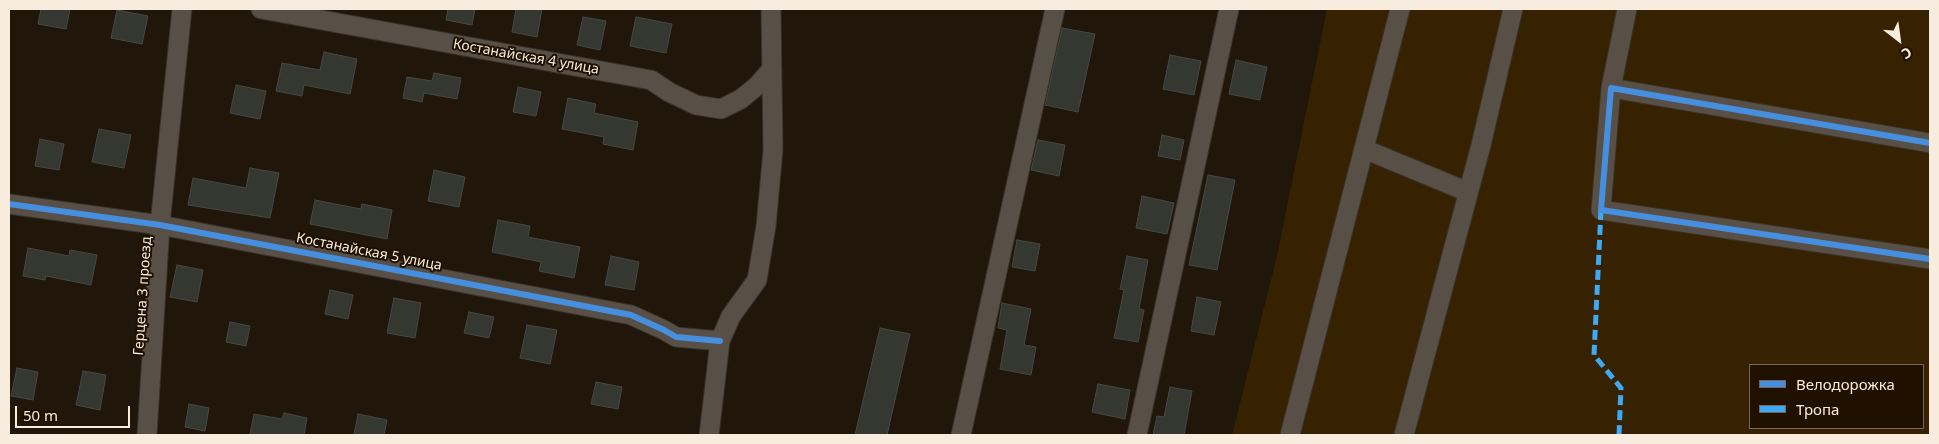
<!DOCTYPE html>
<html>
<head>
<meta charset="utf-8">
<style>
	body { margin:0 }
	#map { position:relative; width:1939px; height:444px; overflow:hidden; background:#20170a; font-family:"Noto Sans",sans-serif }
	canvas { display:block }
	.frame { position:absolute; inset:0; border:10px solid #f7ecdd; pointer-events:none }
	.legend { position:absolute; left:1749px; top:364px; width:175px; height:65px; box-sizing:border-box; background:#1f1000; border:1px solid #756858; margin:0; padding:6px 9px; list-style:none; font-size:15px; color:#f7ecdd }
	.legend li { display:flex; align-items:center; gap:10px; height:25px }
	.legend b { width:25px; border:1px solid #756858 }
	.north { position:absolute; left:1874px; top:15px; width:50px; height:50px; -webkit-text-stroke:4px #1f1000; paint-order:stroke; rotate:150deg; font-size:14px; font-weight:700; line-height:20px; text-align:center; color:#f7ecdd }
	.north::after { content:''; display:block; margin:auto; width:18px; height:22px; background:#f7ecdd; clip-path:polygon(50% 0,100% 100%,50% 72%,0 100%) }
	.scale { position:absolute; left:15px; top:406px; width:115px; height:22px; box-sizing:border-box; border:2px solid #f7ecdd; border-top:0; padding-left:6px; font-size:15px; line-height:18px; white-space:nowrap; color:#f7ecdd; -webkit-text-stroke:4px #1f1000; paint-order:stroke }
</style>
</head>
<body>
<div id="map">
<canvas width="1939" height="444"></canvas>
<div class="frame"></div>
<ul class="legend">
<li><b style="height:6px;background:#468fdf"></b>Велодорожка</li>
<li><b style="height:6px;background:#3fa9f5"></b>Тропа</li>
</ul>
<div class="north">С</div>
<div class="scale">50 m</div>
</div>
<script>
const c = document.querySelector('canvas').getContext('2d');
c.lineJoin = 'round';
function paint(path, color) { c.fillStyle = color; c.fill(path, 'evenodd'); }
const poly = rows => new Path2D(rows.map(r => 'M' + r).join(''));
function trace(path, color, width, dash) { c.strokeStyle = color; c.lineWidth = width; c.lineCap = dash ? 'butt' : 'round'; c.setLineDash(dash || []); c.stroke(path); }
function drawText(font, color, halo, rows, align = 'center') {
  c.font = font + ' "Noto Sans",sans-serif'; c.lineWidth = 4; c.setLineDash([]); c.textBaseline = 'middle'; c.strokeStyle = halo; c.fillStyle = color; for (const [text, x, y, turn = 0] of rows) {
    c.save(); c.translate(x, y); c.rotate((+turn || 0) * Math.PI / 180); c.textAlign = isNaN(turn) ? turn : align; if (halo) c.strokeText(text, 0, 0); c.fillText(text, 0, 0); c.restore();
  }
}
paint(poly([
	[1327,9,1930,9,1930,435,1232,435,1277,256],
	[1750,365,1923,365,1923,428,1750,428]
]), '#362201');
const building = poly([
	[41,9,70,9,66,29,38,24,41,9],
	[448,9,475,9,472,25,446,20,448,9],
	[516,9,542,9,537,37,512,32,516,9],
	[117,10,148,16,142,44,111,38,117,10],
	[583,17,606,21,600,50,577,45,583,17],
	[636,17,672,24,666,53,630,46,636,17],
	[1062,28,1095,34,1078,112,1045,105,1062,28],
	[324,52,357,59,350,94,304,85,302,96,276,91,282,63,320,70,324,52],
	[1170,55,1201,61,1194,95,1163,89,1170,55],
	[1236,60,1267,67,1260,100,1229,94,1236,60],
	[434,73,461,78,457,99,424,93,422,102,403,98,407,77,432,81,434,73],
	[236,85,266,91,260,119,230,113,236,85],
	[518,87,541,92,536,116,513,112,518,87],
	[568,98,596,104,594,113,638,122,633,150,603,144,604,137,562,129,568,98],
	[99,129,131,135,124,168,92,162,99,129],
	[1162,135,1184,140,1180,160,1158,156,1162,135],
	[40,139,64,144,59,170,35,166,40,139],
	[1038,140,1065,145,1059,176,1031,170,1038,140],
	[250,168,279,173,270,218,188,205,193,178,246,188,250,168],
	[434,170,465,177,459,207,428,201,434,170],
	[1208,175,1235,180,1217,270,1189,265,1208,175],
	[1142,196,1174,203,1167,234,1136,228,1142,196],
	[315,200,361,209,362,204,392,210,387,239,310,224,315,200],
	[498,220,530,226,528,237,580,247,574,278,539,271,541,262,492,252,498,220],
	[1017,240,1040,244,1035,271,1012,267,1017,240],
	[28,248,69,256,70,250,97,255,91,285,46,276,45,280,23,276,28,248],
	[611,256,639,262,634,290,605,285,611,256],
	[1127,256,1148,260,1139,309,1144,310,1138,342,1114,338,1124,290,1120,289,1127,256],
	[177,265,203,270,197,302,170,297,177,265],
	[330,290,353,295,348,319,325,314,330,290],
	[1197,297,1221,302,1214,335,1191,331,1197,297],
	[394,298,421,303,415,338,387,333,394,298],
	[1002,303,1031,309,1024,345,1036,347,1031,375,1000,369,1007,330,998,328,1002,303],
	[469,312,494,317,489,338,464,333,469,312],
	[230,322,250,326,246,346,226,342,230,322],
	[527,325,557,330,550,364,520,358,527,325],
	[880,328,910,334,887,435,855,435,880,328],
	[17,368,38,372,33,400,11,396,17,368],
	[83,371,106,375,100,410,76,405,83,371],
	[596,382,622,387,618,409,591,404,596,382],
	[1098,384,1130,390,1125,419,1092,412,1098,384],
	[1170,387,1192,391,1184,435,1153,435,1157,416,1164,417,1170,387],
	[189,404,209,408,205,431,185,427,189,404],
	[284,413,307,418,304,435,259,435,250,434,254,414,282,419,284,413],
	[358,414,387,420,384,435,354,435,358,414]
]);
paint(building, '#353731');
trace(building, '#454844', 1);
const minor = poly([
	[261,9,651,80,669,92,696,105,721,109,741,99,758,85,772,69],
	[1611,88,1627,9],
	[1930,143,1611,88,1601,210,1930,259],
	[1364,149,1468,192],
	[9,204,160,225,631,315,664,330,676,337,720,341],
	[147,435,160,225,182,9],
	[709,435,720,341,731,316,757,280,766,226,773,150,771,9],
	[961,435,1055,9],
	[1137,435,1229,9],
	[1290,435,1400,9],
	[1404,435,1481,145,1513,9]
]);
trace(minor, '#38322a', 21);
trace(minor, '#585047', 19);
trace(poly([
	[1601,210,1594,355,1621,388,1619,435]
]), '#3fa9f5', 5, [10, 5]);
trace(poly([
	[1930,143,1611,88,1601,210,1930,259],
	[9,204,160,225,631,315,664,330,676,337,720,341]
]), '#468fdf', 6);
drawText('14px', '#f7ecdd', '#1f1000', [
	["Костанайская 4 улица",526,57,10],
	["Костанайская 5 улица",369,252,11],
	["Герцена 3 проезд",143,296,-86]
]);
</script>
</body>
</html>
